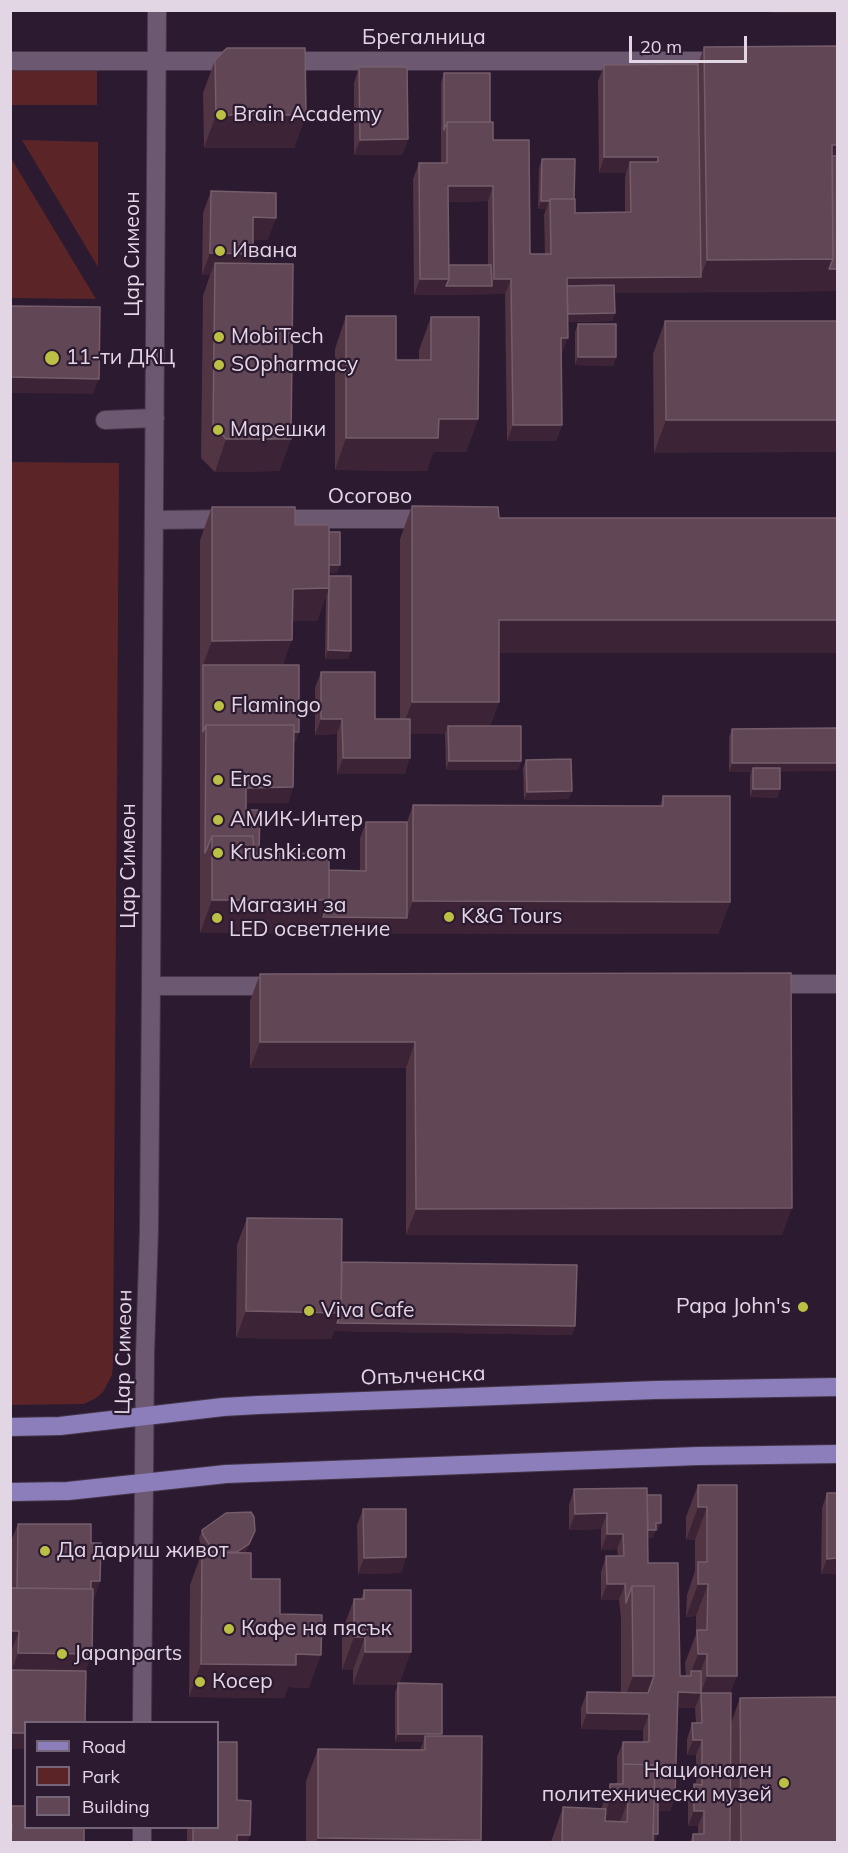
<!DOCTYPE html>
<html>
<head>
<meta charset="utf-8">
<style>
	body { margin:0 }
	#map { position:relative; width:848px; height:1853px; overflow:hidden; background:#2c1a31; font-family:Mulish,sans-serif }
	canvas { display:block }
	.frame { position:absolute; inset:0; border:12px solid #e2d6e5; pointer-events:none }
	.legend { position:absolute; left:24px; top:1721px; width:195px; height:108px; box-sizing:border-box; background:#2c1a31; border:2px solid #756579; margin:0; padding:8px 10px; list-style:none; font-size:18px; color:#e2d6e5 }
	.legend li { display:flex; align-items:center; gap:12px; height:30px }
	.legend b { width:30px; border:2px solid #756579 }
	.scale { position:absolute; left:629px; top:36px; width:118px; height:27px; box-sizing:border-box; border:3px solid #e2d6e5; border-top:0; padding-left:8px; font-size:18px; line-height:21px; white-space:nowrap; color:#e2d6e5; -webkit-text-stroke:4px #2c1a31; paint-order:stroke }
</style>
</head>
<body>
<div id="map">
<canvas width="848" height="1853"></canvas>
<div class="frame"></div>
<ul class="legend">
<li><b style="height:8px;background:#8c7ebb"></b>Road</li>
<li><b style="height:16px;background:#5b2527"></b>Park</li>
<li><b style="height:16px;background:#614655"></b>Building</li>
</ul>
<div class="scale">20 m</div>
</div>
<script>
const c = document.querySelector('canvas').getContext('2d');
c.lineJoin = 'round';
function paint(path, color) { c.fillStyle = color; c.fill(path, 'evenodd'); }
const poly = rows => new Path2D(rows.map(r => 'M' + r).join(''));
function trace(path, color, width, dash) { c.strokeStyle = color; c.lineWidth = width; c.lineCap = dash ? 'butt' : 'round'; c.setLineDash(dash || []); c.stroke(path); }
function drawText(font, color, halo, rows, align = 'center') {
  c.font = font + ' Mulish,sans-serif'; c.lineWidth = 4.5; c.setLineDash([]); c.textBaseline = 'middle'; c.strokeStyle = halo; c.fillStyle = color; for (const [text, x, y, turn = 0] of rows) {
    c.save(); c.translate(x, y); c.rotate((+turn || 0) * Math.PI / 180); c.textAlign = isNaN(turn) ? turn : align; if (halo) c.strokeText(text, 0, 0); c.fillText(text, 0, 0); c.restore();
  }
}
paint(poly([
	[97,67,97,105,11,105,11,68],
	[22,140,98,142,98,267],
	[11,158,96,299,11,298],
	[11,462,119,463,113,1365,112,1375,103,1392,96,1398,84,1404,11,1405]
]), '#5b2527');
const minor = poly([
	[10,61,240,61],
	[282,61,723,61],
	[105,420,155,418],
	[273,519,431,519],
	[154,520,230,519],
	[767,984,838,984],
	[151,986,278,986],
	[142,1722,145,1354,149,1229,151,986,157,10],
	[142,1842,142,1828]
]);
const major = poly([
	[10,1427,60,1426,223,1407,258,1405,655,1390,838,1387],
	[10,1492,68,1491,226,1474,698,1456,838,1454]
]);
trace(minor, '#453649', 20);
trace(major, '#453649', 20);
trace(minor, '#6d5872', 18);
trace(major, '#8c7ebb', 18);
paint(poly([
	[837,46,837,291,614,293,615,313,612,321,568,322,562,354,561,354,562,425,556,441,507,441,505,294,414,295,413,179,419,163,441,163,441,82,444,73,490,122,493,140,530,254,545,254,544,215,546,209,538,209,539,168,542,159,574,199,575,213,625,212,625,178,626,173,599,173,598,81,604,65,698,64,704,47],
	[488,201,488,265,449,265,448,202],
	[215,60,306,115,294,148,204,148,203,93],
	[359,67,408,139,402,155,354,155,354,83],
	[211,191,268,240,253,239,249,263,291,439,279,471,215,472,201,458,203,296,210,275,202,275,203,213],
	[346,316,396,360,419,360,419,350,431,317,478,419,466,452,433,452,427,471,335,470,335,349],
	[665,321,837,321,654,453,653,354],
	[578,324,616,357,613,366,575,365,575,332],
	[412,506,499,518,837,518,837,653,499,653,499,702,490,726,521,761,518,770,446,770,445,734,410,734,405,774,337,774,337,734,315,735,315,688,321,672,375,719,400,719,400,539],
	[212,507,329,532,337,573,329,573,329,576,348,659,325,659,326,596,317,621,292,621,283,665,296,741,294,741,293,787,288,803,246,803,246,810,259,854,329,870,360,871,360,838,366,822,407,822,413,805,660,806,663,796,730,902,718,934,200,933,200,540],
	[837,728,837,771,780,771,780,789,777,798,750,797,750,776,751,772,729,772,729,737,732,729],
	[526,760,569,799,524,800,523,768],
	[791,973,782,1235,406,1235,406,1068,250,1068,250,1001,260,974],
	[247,1218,342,1262,575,1326,572,1335,334,1331,331,1339,236,1338,237,1245],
	[698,1485,737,1485,731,1693,731,1723,740,1698,837,1842,731,1842,731,1759,730,1842,690,1842,693,1834,698,1834,698,1826,688,1826,688,1800,694,1784,696,1784,696,1755,687,1755,687,1739,692,1723,696,1723,695,1708,677,1708,675,1796,670,1811,658,1811,655,1842,551,1842,563,1807,601,1809,610,1784,616,1784,617,1782,617,1757,623,1742,643,1742,643,1730,581,1729,581,1708,587,1692,621,1692,621,1618,619,1600,601,1600,601,1572,606,1556,618,1556,617,1549,601,1550,601,1529,569,1530,569,1505,574,1489,647,1495,658,1531,655,1531,653,1538,648,1538,648,1563,680,1676,686,1676,685,1663,696,1634,696,1616,686,1617,687,1595,695,1571,695,1540,686,1540,686,1517],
	[827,1493,837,1574,821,1574,822,1508],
	[363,1509,406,1557,401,1573,358,1574,357,1525],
	[18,1524,91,1543,100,1581,93,1601,26,1749,10,1749,10,1543],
	[202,1530,252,1539,245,1553,251,1579,280,1614,309,1688,288,1687,284,1698,189,1697,190,1585,202,1552,206,1552,200,1543,199,1538],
	[364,1590,399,1683,442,1736,481,1840,480,1842,306,1842,306,1781,318,1749,420,1750,423,1742,395,1742,395,1692,398,1685,353,1685,353,1670,342,1670,342,1632,354,1599,361,1599],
	[237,1800,248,1842,187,1842,187,1827,218,1827]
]), '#513543');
paint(poly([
	[211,10,279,10,278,11,210,12],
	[597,10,654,10,654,12,596,12],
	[673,10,738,10,737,12,673,12],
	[772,10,837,10,837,13,771,13],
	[216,115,306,115,294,148,204,148],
	[408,139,402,155,354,155,360,140],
	[832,145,837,145,837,178,828,178],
	[604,157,658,157,652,173,630,162,626,173,599,173],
	[448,186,493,186,488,201,442,202],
	[541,201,549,201,546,209,538,209],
	[253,217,276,218,268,240,245,239],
	[210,253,253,254,245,276,215,263,210,275,202,275],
	[833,259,837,269,837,291,695,292,707,260],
	[701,277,695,292,564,294,567,278],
	[420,279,449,279,492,286,494,279,511,279,505,294,414,295],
	[615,313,612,321,561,322,564,314],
	[561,338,568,338,562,354,555,354],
	[578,357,616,357,613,366,575,365],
	[10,377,99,379,93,394,10,393],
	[439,419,478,419,466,452,433,452,427,471,335,470,346,438],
	[666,420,837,420,837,452,654,453],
	[513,425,562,425,556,441,507,441],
	[226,439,291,439,279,471,215,472],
	[322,565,340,565,337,573,319,573],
	[329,588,317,621,281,621,293,589],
	[499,620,837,620,837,653,487,653],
	[292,640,280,673,203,665,212,641],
	[328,650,351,651,348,659,325,659],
	[412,702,499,702,487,734,448,726,445,734,400,734],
	[321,719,342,719,337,734,315,735],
	[299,732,296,741,206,741],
	[343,758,410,758,405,774,337,774],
	[449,761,521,761,518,770,446,770],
	[732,763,837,763,837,771,753,772,753,768,751,772,729,772],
	[293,787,288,803,240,803,246,788],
	[753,789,780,789,777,798,750,797],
	[572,791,569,799,524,800,527,792],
	[212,900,329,900,407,918,413,901,730,902,718,934,200,933],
	[260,1042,415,1042,406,1068,250,1068],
	[792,1208,782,1235,406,1235,416,1209],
	[246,1311,341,1313,575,1326,572,1335,334,1331,331,1339,236,1338],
	[698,1507,707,1507,695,1540,686,1540],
	[607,1513,601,1529,569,1530,575,1514],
	[656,1523,661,1523,658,1531,655,1531,653,1538,642,1539,645,1530],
	[255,1531,246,1552,234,1560,223,1553],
	[607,1534,623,1534,617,1549,601,1550],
	[406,1557,401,1573,358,1574,364,1558],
	[837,1558,837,1574,821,1574,827,1559],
	[91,1581,100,1581,90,1608],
	[607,1584,625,1584,619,1600,601,1600],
	[698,1584,708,1584,696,1616,686,1617],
	[10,1631,19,1631,10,1654],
	[354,1637,365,1637,353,1670,342,1670],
	[365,1652,411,1652,399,1685,353,1685],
	[18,1653,92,1654,80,1686,12,1670],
	[296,1654,321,1655,309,1688,288,1687,284,1698,189,1697,201,1664],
	[698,1654,707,1654,695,1686,691,1676,691,1671,686,1686],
	[633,1676,654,1676,642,1709,621,1708],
	[707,1676,737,1676,725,1708,701,1693,695,1708,672,1708,678,1692,701,1693],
	[587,1713,649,1714,643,1730,581,1729],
	[12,1733,26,1733,26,1749,10,1749,10,1736],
	[398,1734,442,1734,439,1742,425,1736,423,1742,395,1742],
	[693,1740,702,1740,696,1755,687,1755],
	[648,1795,675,1796,670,1811,645,1810],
	[610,1800,628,1800,616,1833,598,1832],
	[694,1811,704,1811,698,1826,688,1826],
	[645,1834,658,1834,655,1842,642,1842],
	[237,1835,250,1835,248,1842,234,1842],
	[318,1838,481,1840,480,1842,316,1842]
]), '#3c2335');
const building = poly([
	[837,46,837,145,832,145,833,259,707,260,704,47,837,46],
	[227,48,305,48,306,115,216,115,215,60,227,48],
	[698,64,701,277,567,278,568,338,561,338,562,425,513,425,511,279,494,279,493,186,448,186,449,279,420,279,419,163,447,163,447,122,493,122,493,140,529,140,530,254,551,254,550,199,575,199,575,213,631,212,630,162,658,162,658,157,604,157,604,65,698,64],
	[359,67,407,67,408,139,360,140,359,67],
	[444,73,490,73,490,122,447,122,444,130,444,73],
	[832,156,837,156,837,269,829,269,833,259,832,156],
	[542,159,575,159,574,199,550,199,550,201,541,201,542,159],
	[211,191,276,193,276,218,253,217,253,254,210,253,211,191],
	[215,263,293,264,291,439,226,439,213,425,215,263],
	[449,265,491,265,492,286,446,286,449,279,449,265],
	[614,285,615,313,568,314,567,286,614,285],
	[10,306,100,307,99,379,10,377,10,306],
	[346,316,396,316,396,360,431,360,431,317,479,317,478,419,439,419,438,438,346,438,346,316],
	[665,321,837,321,837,420,666,420,665,321],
	[578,324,616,324,616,357,578,357,578,324],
	[412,506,498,507,499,518,837,518,837,620,499,620,499,702,412,702,412,506],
	[212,507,295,507,295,525,329,525,329,588,293,589,292,640,212,641,212,507],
	[329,532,340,532,340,565,329,565,329,532],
	[329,576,351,576,351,651,328,650,329,576],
	[203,665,299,665,299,732,294,732,294,725,206,725,203,732,203,665],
	[321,672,375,672,375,719,410,719,410,758,343,758,342,719,321,719,321,672],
	[206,725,294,725,293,787,246,788,246,810,260,810,259,853,254,853,253,836,212,836,205,853,206,725],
	[448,726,521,726,521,761,449,761,448,726],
	[837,728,837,763,732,763,732,729,837,728],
	[571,759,572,791,527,792,526,760,571,759],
	[753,768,780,768,780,789,753,789,753,768],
	[663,796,730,796,730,902,413,901,413,805,663,806,663,796],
	[366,822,407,822,407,918,323,917,329,900,329,870,366,871,366,822],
	[212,836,253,836,254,854,329,853,329,900,212,900,212,836],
	[791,973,792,1208,416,1209,415,1042,260,1042,260,974,791,973],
	[247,1218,342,1219,341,1313,246,1311,247,1218],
	[342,1262,577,1265,575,1326,337,1323,341,1313,342,1262],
	[698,1485,737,1485,737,1676,707,1676,707,1654,698,1654,697,1630,707,1630,708,1584,698,1584,698,1562,707,1562,707,1507,698,1507,698,1485],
	[647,1488,648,1563,678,1563,680,1676,691,1676,691,1671,701,1671,701,1693,678,1692,675,1796,654,1795,655,1765,623,1764,623,1766,623,1742,649,1742,649,1714,587,1713,587,1692,648,1693,654,1676,654,1586,632,1586,626,1603,625,1584,607,1584,606,1556,624,1556,623,1534,607,1534,607,1513,575,1514,574,1489,647,1488],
	[827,1493,837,1493,837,1558,827,1559,827,1493],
	[647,1495,661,1495,661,1523,656,1523,656,1530,648,1530,647,1495],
	[363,1509,406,1509,406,1557,364,1558,363,1509],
	[251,1512,254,1517,255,1531,249,1544,237,1552,223,1553,211,1547,203,1535,202,1530,226,1513,251,1512],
	[18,1524,91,1524,91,1543,101,1543,100,1581,91,1581,91,1589,17,1588,18,1524],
	[202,1552,251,1553,251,1579,280,1579,280,1614,322,1615,321,1655,296,1654,296,1665,201,1664,202,1552],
	[632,1586,654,1586,654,1676,633,1676,632,1586],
	[10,1588,93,1589,92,1654,18,1653,19,1631,10,1631,10,1588],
	[364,1590,411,1590,411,1652,365,1652,365,1637,354,1637,354,1599,364,1599,364,1590],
	[12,1670,86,1671,85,1722,26,1722,26,1733,12,1733,12,1670],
	[398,1683,442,1684,442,1734,398,1734,398,1683],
	[701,1693,731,1693,730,1842,693,1842,693,1834,704,1834,704,1811,694,1811,694,1784,702,1785,702,1740,693,1740,692,1723,702,1723,701,1693],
	[837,1697,837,1842,741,1842,740,1698,837,1697],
	[425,1736,482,1736,481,1840,318,1838,318,1749,425,1750,425,1736],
	[218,1742,237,1742,237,1800,251,1801,250,1835,237,1835,237,1842,193,1842,193,1827,218,1827,218,1742],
	[623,1764,655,1765,653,1842,562,1842,563,1807,606,1809,605,1821,627,1822,628,1800,610,1800,610,1784,623,1784,623,1764],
	[654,1802,658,1803,658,1834,653,1834,654,1802],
	[10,1806,26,1806,26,1827,84,1827,84,1842,11,1842,12,1824,10,1824,10,1806],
	[10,1824,12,1824,11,1842,10,1842,10,1824]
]);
paint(building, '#614655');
trace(building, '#755d6b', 1.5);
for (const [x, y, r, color] of [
	[221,115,6,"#bbc044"],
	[220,251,6,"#bbc044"],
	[219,337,6,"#bbc044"],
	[52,358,8,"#bbc044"],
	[219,365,6,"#bbc044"],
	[218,430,6,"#bbc044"],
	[219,706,6,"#bbc044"],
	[218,780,6,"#bbc044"],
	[218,820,6,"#bbc044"],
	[218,853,6,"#bbc044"],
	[449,917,6,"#bbc044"],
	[217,918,6,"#bbc044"],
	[803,1307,6,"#bbc044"],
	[309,1311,6,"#bbc044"],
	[45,1551,6,"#bbc044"],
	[229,1629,6,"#bbc044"],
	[62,1654,6,"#bbc044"],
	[200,1682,6,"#bbc044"],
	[784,1783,6,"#bbc044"]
]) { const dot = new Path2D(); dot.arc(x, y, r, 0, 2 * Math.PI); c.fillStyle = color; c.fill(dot); trace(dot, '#2c1a31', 2); }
drawText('21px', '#e2d6e5', '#2c1a31', [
	["Брегалница",424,38],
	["Цар Симеон",133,254,-90],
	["Осогово",370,497],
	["Цар Симеон",129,866,-90],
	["Цар Симеон",124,1352,-89],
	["Опълченска",423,1376,-2]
]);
drawText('21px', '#e2d6e5', '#2c1a31', [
	["Brain Academy",233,115],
	["Ивана",232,251],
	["MobiTech",231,337],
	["11-ти ДКЦ",66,358],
	["SOpharmacy",231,365],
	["Марешки",230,430],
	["Flamingo",231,706],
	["Eros",230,780],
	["АМИК-Интер",230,820],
	["Krushki.com",230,853],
	["Магазин за",229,906],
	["LED осветление",229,930],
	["K&G Tours",461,917],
	["Papa John's",791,1307,"right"],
	["Viva Cafe",321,1311],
	["Да дариш живот",57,1551],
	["Кафе на пясък",241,1629],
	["Japanparts",74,1654],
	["Косер",212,1682],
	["Национален",772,1771,"right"],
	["политехнически музей",772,1795,"right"]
], 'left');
</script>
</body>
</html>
